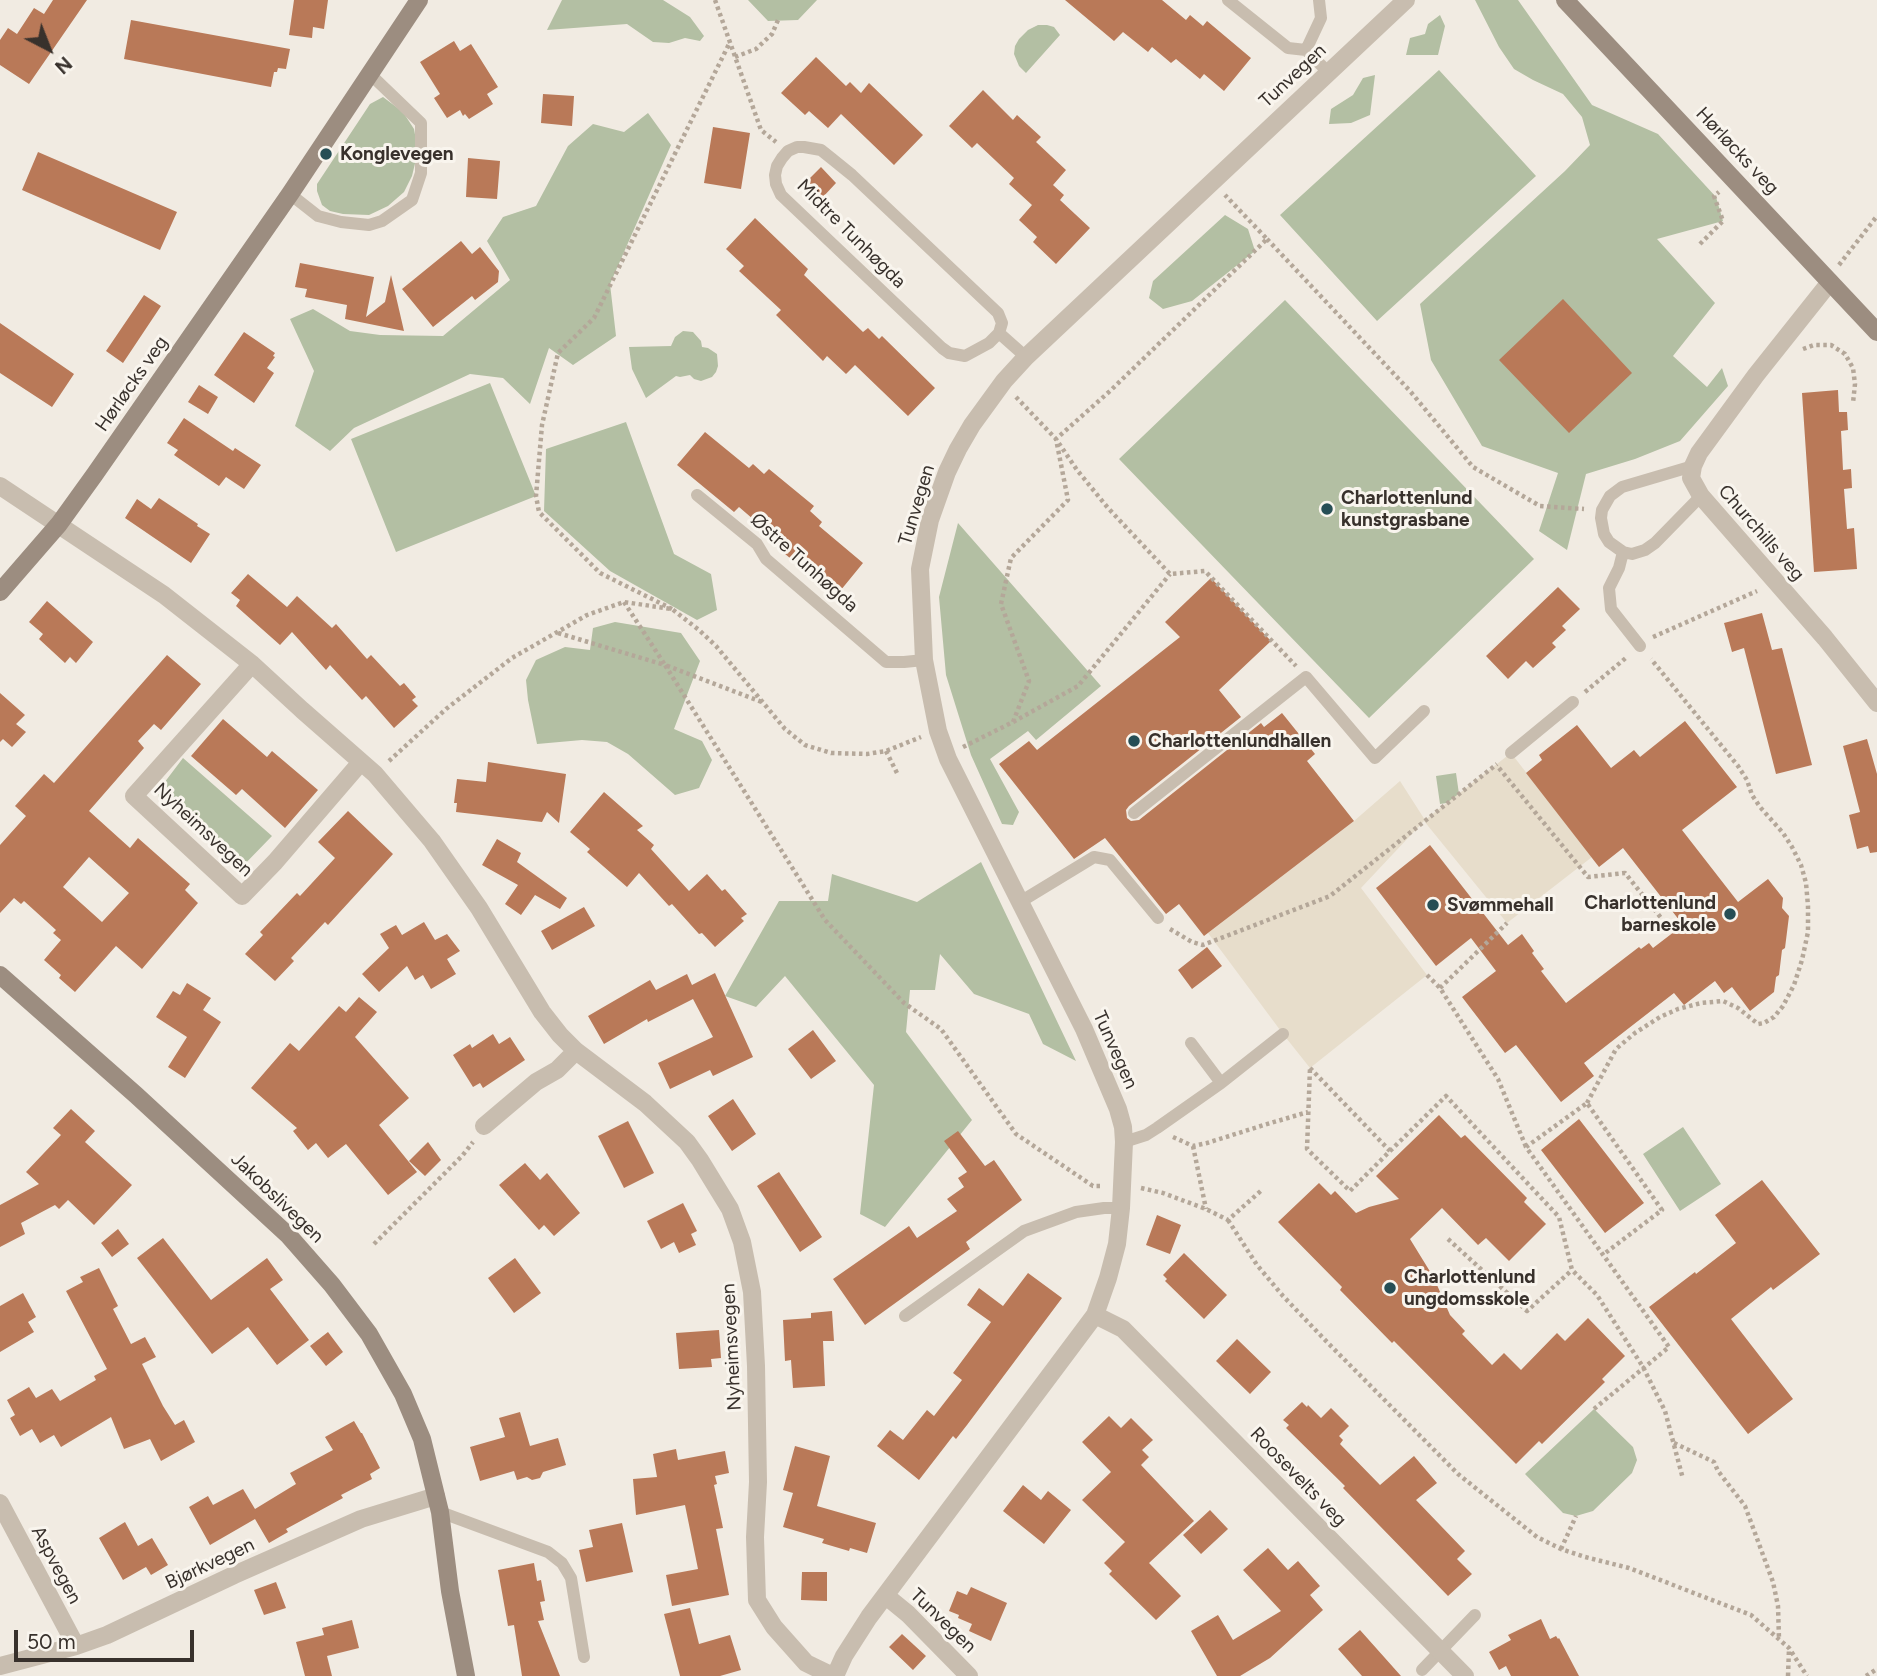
<!DOCTYPE html>
<html>
<head>
<meta charset="utf-8">
<style>
	body { margin:0 }
	#map { position:relative; width:1877px; height:1676px; overflow:hidden; background:#f1ebe2; font-family:Figtree,sans-serif }
	canvas { display:block }
	.north { position:absolute; left:14px; top:14px; width:70px; height:70px; -webkit-text-stroke:5px #f9f5ee; paint-order:stroke; rotate:138deg; font-size:19px; font-weight:700; line-height:28px; text-align:center; color:#38312c }
	.north::after { content:''; display:block; margin:auto; width:24px; height:32px; background:#38312c; clip-path:polygon(50% 0,100% 100%,50% 72%,0 100%) }
	.scale { position:absolute; left:14px; top:1630px; width:180px; height:32px; box-sizing:border-box; border:4px solid #38312c; border-top:0; padding-left:9px; font-size:21px; line-height:24px; white-space:nowrap; color:#38312c; -webkit-text-stroke:5px #f9f5ee; paint-order:stroke }
</style>
</head>
<body>
<div id="map">
<canvas width="1877" height="1676"></canvas>
<div class="north">N</div>
<div class="scale">50 m</div>
</div>
<script>
const c = document.querySelector('canvas').getContext('2d');
c.lineJoin = 'round';
function paint(path, color) { c.fillStyle = color; c.fill(path, 'evenodd'); }
const poly = rows => new Path2D(rows.map(r => 'M' + r).join(''));
function trace(path, color, width, dash) { c.strokeStyle = color; c.lineWidth = width; c.lineCap = dash ? 'butt' : 'round'; c.setLineDash(dash || []); c.stroke(path); }
function drawText(font, color, halo, rows, align = 'center') {
  c.font = font + ' Figtree,sans-serif'; c.lineWidth = 6; c.setLineDash([]); c.textBaseline = 'middle'; c.strokeStyle = halo; c.fillStyle = color; for (const [text, x, y, turn = 0] of rows) {
    c.save(); c.translate(x, y); c.rotate((+turn || 0) * Math.PI / 180); c.textAlign = isNaN(turn) ? turn : align; if (halo) c.strokeText(text, 0, 0); c.fillText(text, 0, 0); c.restore();
  }
}
paint(poly([
	[562,0,663,0,690,17,704,36,700,41,685,38,669,43,653,42,627,24,547,30],
	[748,0,817,0,798,20,768,21],
	[1475,0,1518,0,1592,105,1658,134,1716,197,1723,221,1657,239,1715,303,1673,356,1707,387,1722,368,1728,386,1680,441,1635,459,1586,474,1567,550,1539,531,1558,473,1482,446,1431,360,1420,304,1565,171,1590,145,1582,117,1563,94,1533,80,1514,69,1499,47],
	[1440,15,1445,26,1438,55,1406,55,1410,38,1425,34,1428,24],
	[1038,25,1047,25,1054,27,1060,35,1026,73,1019,66,1014,54,1015,46,1019,39,1028,30],
	[1439,70,1536,176,1377,321,1280,215],
	[1375,75,1370,115,1351,123,1329,124,1331,109,1353,95,1363,78],
	[383,97,403,112,414,129,418,151,412,176,404,192,388,206,369,215,343,214,330,211,322,205,317,191,317,184,370,104],
	[648,113,671,145,610,284,616,336,573,365,549,348,530,404,503,378,470,374,354,428,330,451,295,426,314,371,290,319,313,309,350,331,380,335,443,336,510,280,487,241,503,217,536,206,568,146,593,124,624,132],
	[1225,215,1248,229,1255,251,1192,301,1163,309,1149,298,1153,281],
	[1285,300,1534,559,1369,718,1119,459],
	[683,331,693,332,701,341,702,347,708,348,717,354,718,366,716,372,712,377,701,381,694,379,690,375,680,377,676,376,646,398,632,369,629,347,671,346,675,337],
	[490,383,536,496,396,552,351,439],
	[626,422,674,554,711,574,717,610,697,620,610,571,544,511,546,449],
	[958,523,1101,686,1036,740,1028,731,990,759,1019,812,1013,825,1002,824,971,755,946,675,939,597],
	[615,622,681,633,700,661,674,729,702,741,712,760,699,788,675,795,628,754,607,742,582,740,537,744,528,700,526,680,536,660,565,647,590,650,593,628],
	[183,758,272,836,239,870,158,797,158,791],
	[1456,773,1460,801,1440,804,1436,776],
	[981,862,1076,1061,1043,1044,1029,1014,974,994,940,954,935,990,910,990,906,1032,972,1120,885,1227,860,1214,874,1085,785,976,756,1007,725,996,779,901,828,901,832,874,917,902],
	[1683,1127,1721,1184,1680,1211,1643,1154],
	[1594,1409,1633,1447,1637,1460,1632,1473,1593,1511,1576,1516,1563,1513,1525,1474]
]), '#b3bfa3');
paint(poly([
	[1511,753,1592,857,1507,923,1424,821,1361,888,1427,975,1310,1068,1283,1034,1208,933,1354,821,1400,781,1425,820]
]), '#e7ddcb');
paint(poly([
	[53,0,87,0,29,84,0,65,0,40,8,28,17,34,34,8,44,14],
	[294,0,328,0,324,29,313,27,312,38,289,35],
	[1065,0,1162,0,1186,20,1190,15,1203,26,1207,21,1251,58,1224,91,1204,74,1200,79,1176,59,1171,63,1152,47,1148,52,1123,32,1114,41],
	[131,20,290,49,286,69,278,68,277,72,274,72,271,87,124,59],
	[454,41,460,51,471,44,498,87,487,94,493,104,469,119,465,114,463,116,460,110,447,118,434,98,440,94,420,62],
	[816,57,846,86,850,82,861,93,869,83,923,135,894,165,841,114,828,128,809,111,805,115,781,93],
	[983,90,1013,120,1017,115,1041,137,1036,142,1066,170,1053,185,1064,195,1060,200,1090,228,1056,264,1033,242,1037,237,1019,220,1032,205,1009,184,1014,178,977,143,972,148,949,126],
	[543,94,574,96,572,126,541,123],
	[713,127,750,133,741,189,704,183],
	[38,152,177,212,160,250,22,190],
	[468,158,500,161,497,199,466,197],
	[821,167,836,183,823,197,807,181],
	[755,218,808,269,804,275,863,332,868,328,879,339,882,336,935,388,908,416,855,365,846,374,827,356,823,361,776,315,781,310,739,271,744,266,726,249],
	[461,241,472,254,480,247,499,271,498,282,475,300,472,296,433,327,402,289],
	[300,263,374,277,366,317,385,302,391,275,404,331,345,319,347,305,305,297,307,289,295,287],
	[144,295,161,306,123,363,106,351],
	[1563,299,1632,373,1569,433,1499,360],
	[0,323,74,374,52,407,0,373],
	[244,332,275,353,273,356,275,357,267,368,274,373,254,403,214,375],
	[199,385,218,397,208,414,188,402],
	[1838,390,1839,412,1847,412,1848,430,1841,431,1842,450,1843,470,1851,469,1852,488,1844,489,1847,529,1854,528,1857,569,1814,572,1802,393],
	[184,418,233,451,235,448,261,465,244,489,226,477,219,486,174,455,178,450,167,443],
	[705,432,749,468,753,464,764,474,769,469,814,506,810,511,822,522,819,526,863,563,836,596,779,549,782,544,739,507,734,512,677,465],
	[159,498,198,524,197,526,210,534,191,563,125,518,137,499,151,509],
	[248,574,287,607,297,596,332,628,336,624,367,659,371,655,400,686,404,683,416,697,412,700,418,706,394,728,366,696,362,700,330,665,326,670,292,632,280,645,236,606,240,600,231,593],
	[1211,578,1271,641,1219,690,1241,717,1129,806,1126,810,1127,818,1131,821,1139,820,1261,723,1264,727,1282,713,1315,754,1307,761,1354,821,1204,936,1179,904,1166,914,1105,838,1074,859,999,764,1029,741,1037,750,1180,637,1165,622],
	[1558,587,1580,609,1562,626,1566,630,1552,643,1556,647,1533,668,1526,661,1508,679,1486,656],
	[47,601,93,642,76,663,70,657,65,663,39,639,43,634,29,622],
	[1762,613,1772,650,1782,648,1812,765,1776,774,1744,648,1732,652,1724,623],
	[167,655,201,684,161,730,154,724,138,741,144,748,89,811,130,848,138,838,190,884,185,890,198,903,142,969,116,946,75,992,59,978,61,975,44,960,61,940,53,933,56,930,24,901,21,904,14,898,0,913,0,845,26,816,15,806,44,774,54,783],
	[89,857,129,893,102,922,63,887],
	[0,693,25,715,16,724,26,732,12,747,3,739,0,742],
	[223,719,267,757,272,751,318,790,285,828,242,789,236,795,191,756],
	[1685,721,1737,787,1682,830,1738,902,1768,879,1783,898,1782,908,1789,916,1785,948,1782,950,1779,975,1776,977,1774,992,1750,1011,1732,987,1724,993,1715,981,1684,1005,1674,993,1584,1063,1594,1076,1561,1102,1516,1045,1505,1053,1462,997,1496,971,1471,938,1436,966,1376,888,1430,845,1508,945,1522,934,1534,951,1532,953,1544,969,1541,971,1566,1003,1639,947,1641,949,1649,943,1653,948,1683,925,1623,848,1599,867,1526,773,1542,760,1539,755,1577,725,1611,768,1634,750,1640,757],
	[1867,739,1877,774,1877,852,1870,853,1868,846,1857,849,1849,815,1860,812,1843,746],
	[488,762,566,774,559,823,547,812,542,822,456,812,457,803,454,803,457,779,486,782],
	[604,792,643,826,637,830,654,845,651,849,689,891,707,874,722,891,725,889,745,912,747,914,741,918,744,921,715,947,702,933,699,934,672,904,669,906,639,873,627,887,587,852,590,849,570,832],
	[348,811,393,854,328,925,325,922,291,958,294,961,275,981,245,954,263,935,260,932,297,893,300,896,335,858,318,842],
	[497,839,521,853,517,862,567,898,560,909,535,895,521,915,505,904,518,885,482,865],
	[584,907,595,926,552,950,541,931],
	[424,922,435,940,447,934,460,951,447,959,456,974,431,989,423,975,415,980,407,966,379,992,362,974,389,948,380,934,396,925,402,935],
	[1207,947,1222,966,1192,989,1178,970],
	[715,973,753,1057,713,1076,710,1070,670,1089,658,1063,713,1037,693,999,648,1022,647,1019,604,1044,588,1016,650,980,656,990,687,974,692,985],
	[187,983,211,998,203,1010,221,1022,185,1078,168,1067,187,1037,156,1017,173,991,180,995],
	[359,997,377,1012,355,1037,409,1098,379,1125,417,1172,388,1195,346,1144,328,1158,316,1143,308,1150,293,1131,297,1128,251,1088,290,1043,299,1051,339,1006,346,1012],
	[813,1030,836,1061,811,1079,788,1049],
	[493,1034,499,1044,510,1037,525,1060,483,1088,480,1083,473,1087,453,1055,470,1044,472,1048],
	[733,1099,756,1134,732,1151,708,1116],
	[71,1109,95,1131,85,1142,132,1185,94,1225,68,1200,59,1209,55,1205,21,1223,25,1234,0,1247,0,1205,39,1184,26,1172,61,1135,53,1128],
	[1439,1115,1461,1138,1465,1135,1527,1198,1524,1202,1546,1224,1509,1261,1486,1238,1478,1245,1442,1208,1410,1239,1434,1278,1450,1315,1465,1331,1462,1334,1492,1365,1504,1353,1521,1370,1557,1333,1565,1341,1588,1318,1625,1356,1602,1379,1605,1382,1542,1444,1539,1441,1516,1464,1394,1341,1392,1343,1340,1290,1342,1287,1278,1222,1319,1183,1331,1195,1335,1191,1356,1213,1369,1207,1399,1199,1376,1176],
	[1579,1119,1644,1203,1605,1233,1541,1150],
	[628,1121,654,1173,624,1188,598,1136],
	[958,1131,985,1166,994,1160,1022,1200,966,1242,970,1249,865,1325,833,1279,909,1226,917,1238,957,1211,947,1199,964,1187,958,1178,967,1172,944,1141],
	[428,1142,441,1160,425,1176,409,1161],
	[525,1163,540,1180,547,1173,580,1213,554,1236,544,1225,539,1230,499,1185],
	[779,1172,822,1237,800,1252,757,1186],
	[1762,1180,1820,1254,1773,1290,1771,1287,1731,1319,1793,1399,1748,1434,1649,1307,1695,1272,1696,1274,1736,1243,1715,1215],
	[683,1203,697,1231,691,1234,696,1245,679,1253,674,1242,661,1249,647,1221],
	[1157,1215,1181,1225,1170,1254,1146,1245],
	[118,1229,129,1244,112,1257,101,1243],
	[163,1238,211,1300,267,1258,283,1280,270,1289,309,1340,277,1365,248,1327,212,1354,137,1258],
	[1184,1253,1227,1295,1204,1319,1165,1281,1167,1279,1163,1275],
	[515,1258,541,1293,514,1313,488,1278],
	[99,1268,118,1306,113,1309,131,1344,145,1337,156,1357,142,1364,163,1406,175,1425,184,1420,195,1442,161,1461,150,1439,124,1449,111,1417,61,1447,54,1435,40,1443,32,1429,20,1436,10,1418,15,1415,7,1400,29,1387,36,1398,52,1389,60,1401,96,1380,94,1376,107,1369,66,1291,83,1282,80,1277],
	[1028,1273,1062,1298,967,1425,956,1439,953,1436,919,1480,877,1446,890,1430,903,1440,927,1410,934,1416,962,1380,953,1373,991,1322,967,1305,979,1288,1003,1306],
	[23,1293,36,1317,28,1322,34,1332,0,1352,0,1306],
	[832,1311,834,1341,823,1341,825,1386,793,1388,791,1360,785,1361,783,1320,811,1318,811,1313],
	[719,1330,721,1358,711,1359,712,1367,679,1369,676,1333],
	[328,1332,343,1352,326,1366,310,1346],
	[1237,1339,1271,1372,1250,1394,1216,1361],
	[1302,1402,1307,1407,1308,1405,1321,1418,1331,1408,1349,1426,1339,1436,1343,1440,1340,1444,1380,1485,1414,1456,1437,1483,1416,1500,1465,1551,1457,1559,1472,1574,1448,1596,1343,1488,1345,1486,1286,1428,1289,1425,1283,1420],
	[520,1412,530,1446,558,1438,566,1465,543,1472,540,1478,532,1480,527,1477,517,1480,514,1471,480,1481,470,1447,505,1437,499,1418],
	[1109,1416,1121,1428,1131,1418,1153,1440,1142,1450,1149,1457,1141,1465,1194,1521,1149,1563,1181,1596,1156,1620,1109,1574,1112,1571,1104,1563,1125,1542,1082,1500,1111,1472,1082,1442],
	[354,1421,361,1433,362,1433,380,1468,370,1474,372,1479,341,1495,343,1498,286,1529,288,1532,269,1543,255,1519,210,1545,189,1507,208,1496,213,1505,243,1489,255,1509,296,1484,290,1473,333,1450,325,1437],
	[795,1446,830,1456,817,1506,876,1523,867,1553,850,1548,849,1551,822,1543,824,1539,783,1527,793,1493,783,1490],
	[676,1449,678,1460,725,1451,729,1473,715,1476,717,1484,714,1485,723,1528,716,1529,729,1595,672,1606,666,1575,698,1569,685,1505,636,1515,633,1479,657,1477,653,1454],
	[1023,1485,1041,1500,1048,1491,1071,1510,1044,1544,1003,1511],
	[1210,1510,1228,1529,1201,1554,1183,1535],
	[125,1522,138,1546,152,1538,168,1565,151,1575,146,1567,123,1580,99,1538],
	[622,1523,633,1572,586,1582,579,1550,593,1547,589,1530],
	[1268,1548,1288,1570,1298,1561,1320,1586,1310,1595,1323,1610,1270,1658,1240,1676,1217,1676,1191,1631,1218,1615,1233,1640,1281,1611,1243,1570],
	[534,1563,537,1581,541,1580,545,1601,540,1602,544,1620,538,1621,560,1676,522,1676,514,1625,508,1626,498,1570],
	[802,1572,827,1572,827,1601,801,1600],
	[276,1582,286,1608,264,1615,254,1590],
	[971,1587,1007,1603,991,1641,969,1631,972,1624,958,1618,959,1615,949,1611,957,1591,967,1595],
	[690,1608,699,1644,730,1635,741,1670,720,1676,680,1676,664,1614],
	[1541,1619,1550,1639,1556,1636,1558,1639,1559,1638,1579,1676,1511,1676,1506,1666,1499,1670,1489,1652,1511,1640,1508,1635],
	[352,1620,359,1648,327,1656,332,1676,305,1676,296,1642,324,1635,322,1628],
	[1360,1630,1401,1676,1362,1676,1338,1649],
	[902,1634,926,1656,913,1670,889,1647]
]), '#b97958');
trace(poly([
	[715,0,761,130,776,142],
	[735,57,756,49,772,34,778,20],
	[1267,239,1410,391,1473,467,1540,506,1584,509],
	[1700,244,1723,221,1714,196,1719,192],
	[1839,265,1877,216],
	[1803,349,1814,345,1831,345,1845,354,1853,368,1855,384,1853,403],
	[1016,397,1056,439,1077,470,1108,508,1170,574,1205,571,1296,666],
	[624,602,665,665,762,702],
	[672,609,600,573,539,512,536,496,542,425,558,353,594,318,730,42],
	[558,633,665,665,825,920,904,1003,941,1029,1016,1134,1093,1186,1101,1186],
	[1653,637,1757,591],
	[1585,692,1627,657],
	[1013,722,1029,681,1001,604,1011,558,1068,500,1056,439,1110,391,1267,239,1225,195],
	[963,747,1013,722,1078,686,1170,574],
	[886,751,898,775],
	[389,761,446,709,512,658,587,615,624,602,672,609,699,630,716,646,785,729,805,745,831,753,867,754,886,751,921,737],
	[1499,768,1588,877,1625,873,1666,924],
	[1170,929,1192,942,1203,945,1330,896,1497,764],
	[1427,975,1440,988,1498,1079,1526,1147],
	[1440,988,1507,923],
	[1310,1068,1390,1151,1350,1191,1307,1149,1310,1068],
	[1587,1103,1616,1049,1635,1033,1660,1017,1678,1009,1701,1003,1723,1001,1738,1008,1758,1024,1764,1023,1774,1017,1783,1006,1794,985,1802,960,1808,932,1808,906,1806,883,1801,865,1792,847,1783,833,1760,807,1752,795,1747,780,1738,766,1651,659],
	[1173,1137,1193,1146,1207,1143,1264,1125,1308,1112],
	[1193,1146,1206,1209],
	[1390,1151,1446,1096,1559,1217,1572,1270,1597,1295,1643,1367,1665,1411,1683,1479],
	[1141,1188,1163,1193,1206,1209,1228,1220,1263,1189],
	[1228,1220,1257,1265,1283,1296,1327,1342,1458,1474,1537,1537,1561,1549,1585,1557,1629,1568,1751,1615,1789,1648,1807,1676],
	[1448,1239,1527,1311,1572,1270],
	[374,1244,462,1156,473,1142],
	[1594,1409,1669,1347,1526,1147,1587,1103,1662,1210,1604,1254],
	[1674,1443,1714,1462,1718,1471,1745,1506,1773,1582,1778,1606,1779,1639],
	[1561,1549,1576,1516],
	[1788,1676,1789,1649],
	[1866,1676,1877,1669]
]), '#b4a799', 4.5, [3.5, 3.5]);
trace(poly([
	[1228,0,1288,48,1306,50,1328,72],
	[1306,50,1321,18,1319,0],
	[290,194,318,216,341,222,369,225,382,221,412,200,421,173,421,123,370,74],
	[999,333,1002,323,998,313,852,175,831,158,821,150,804,147,797,147,788,151,782,158,777,166,775,175,776,184,781,195,942,348,949,353,965,356,989,343,999,333,1026,357],
	[1693,466,1622,487,1610,496,1602,510,1601,518,1604,534,1609,542,1623,552,1632,554,1645,550,1655,543,1701,496],
	[697,495,757,544,766,559,886,662,904,662,924,660],
	[1623,552,1619,568,1609,588,1611,609,1640,646],
	[1511,753,1573,702],
	[1134,813,1306,677,1375,758,1424,711],
	[1020,902,1094,857,1110,860,1158,918],
	[1221,1083,1283,1034],
	[1124,1142,1146,1135,1157,1128,1221,1083,1191,1043],
	[905,1316,1024,1231,1076,1212,1104,1208,1121,1208],
	[440,1512,548,1552,562,1563,571,1578,584,1657],
	[1422,1670,1475,1615]
]), '#c8bdaf', 12);
trace(poly([
	[1830,282,1756,375,1699,453,1693,466,1691,478,1701,496,1825,638,1877,703],
	[0,486,164,595,252,664,302,710,375,774,432,841,479,908,542,1012,560,1035,576,1051,645,1103,687,1142,700,1160,730,1209,742,1242,752,1292,756,1366,758,1482,755,1537,757,1600,774,1627,806,1663,833,1676],
	[252,664,134,796,242,896,275,862,361,762],
	[484,1126,536,1082,557,1070,576,1051],
	[1095,1315,1123,1329,1465,1676],
	[0,1503,76,1646],
	[886,1596,908,1614,969,1676],
	[0,1666,76,1646,107,1635,234,1575,361,1519,436,1496],
	[835,1676,844,1656,869,1617,1095,1315,1108,1278,1117,1244,1121,1208,1124,1142,1123,1127,1118,1109,1084,1029,948,759,938,731,924,660,920,569,930,520,947,472,958,449,972,425,1004,381,1026,357,1406,0]
]), '#c8bdaf', 18);
trace(poly([
	[1565,0,1877,332],
	[0,592,59,524,95,474,290,194,419,0],
	[0,975,136,1095,289,1236,332,1285,369,1334,403,1394,422,1439,440,1512,450,1591,466,1676]
]), '#9c8d80', 18);
for (const [x, y, r, color] of [
	[326,154,7,"#264e55"],
	[1327,509,7,"#264e55"],
	[1134,741,7,"#264e55"],
	[1433,905,7,"#264e55"],
	[1730,914,7,"#264e55"],
	[1390,1288,7,"#264e55"]
]) { const dot = new Path2D(); dot.arc(x, y, r, 0, 2 * Math.PI); c.fillStyle = color; c.fill(dot); trace(dot, '#f9f5ee', 2.5); }
drawText('19px', '#38312c', '#f9f5ee', [
	["Tunvegen",1293,76,-43],
	["Hørløcks veg",1737,151,47],
	["Midtre Tunhøgda",851,234,45],
	["Hørløcks veg",132,384,-55],
	["Tunvegen",917,505,-73],
	["Churchills veg",1761,533,49],
	["Østre Tunhøgda",804,563,42],
	["Nyheimsvegen",203,830,43],
	["Tunvegen",1115,1050,66],
	["Jakobslivegen",277,1198,44],
	["Nyheimsvegen",732,1347,-93],
	["Roosevelts veg",1298,1477,46],
	["Bjørkvegen",210,1564,-25],
	["Aspvegen",56,1565,62],
	["Tunvegen",943,1621,44]
]);
drawText('bold 19px', '#38312c', '#f9f5ee', [
	["Konglevegen",340,154],
	["Charlottenlund",1341,498],
	["kunstgrasbane",1341,520],
	["Charlottenlundhallen",1148,741],
	["Charlottenlund",1716,903,"right"],
	["barneskole",1716,925,"right"],
	["Svømmehall",1447,905],
	["Charlottenlund",1404,1277],
	["ungdomsskole",1404,1299]
], 'left');
</script>
</body>
</html>
